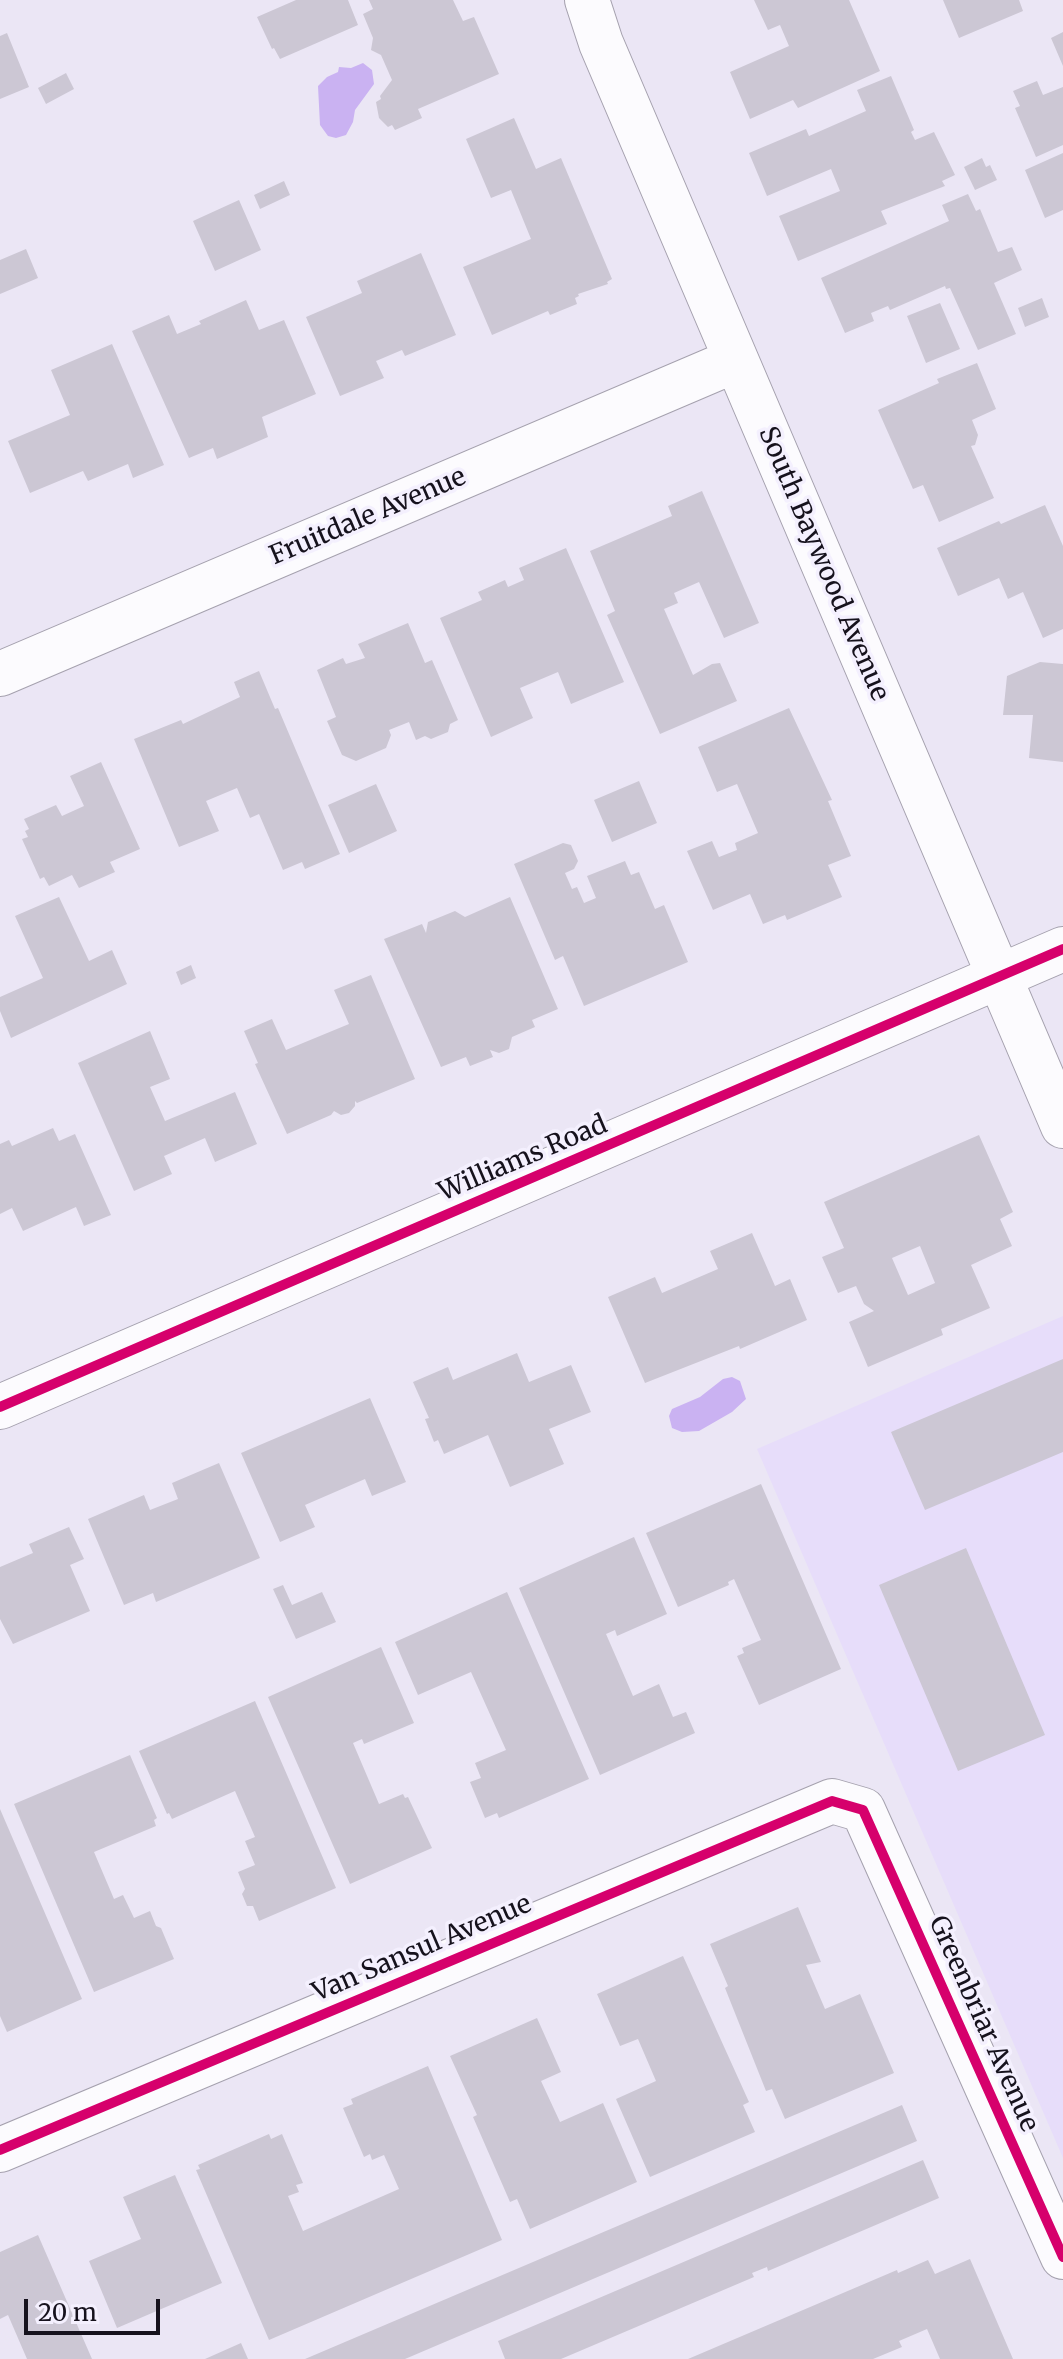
<!DOCTYPE html>
<html>
<head>
<meta charset="utf-8">
<style>
	body { margin:0 }
	#map { position:relative; width:1063px; height:2359px; overflow:hidden; background:#ebe6f5; font-family:Merriweather,serif }
	canvas { display:block }
	.scale { position:absolute; left:24px; top:2299px; width:136px; height:36px; box-sizing:border-box; border:4px solid #16121d; border-top:0; padding-left:10px; font-size:24px; line-height:28px; white-space:nowrap; color:#16121d; -webkit-text-stroke:6px #f4f0fe; paint-order:stroke }
</style>
</head>
<body>
<div id="map">
<canvas width="1063" height="2359"></canvas>
<div class="scale">20 m</div>
</div>
<script>
const c = document.querySelector('canvas').getContext('2d');
c.lineJoin = 'round';
function paint(path, color) { c.fillStyle = color; c.fill(path, 'evenodd'); }
const poly = rows => new Path2D(rows.map(r => 'M' + r).join(''));
function trace(path, color, width, dash) { c.strokeStyle = color; c.lineWidth = width; c.lineCap = dash ? 'butt' : 'round'; c.setLineDash(dash || []); c.stroke(path); }
function drawText(font, color, halo, rows, align = 'center') {
  c.font = font + ' Merriweather,serif'; c.lineWidth = 7; c.setLineDash([]); c.textBaseline = 'middle'; c.strokeStyle = halo; c.fillStyle = color; for (const [text, x, y, turn = 0] of rows) {
    c.save(); c.translate(x, y); c.rotate((+turn || 0) * Math.PI / 180); c.textAlign = isNaN(turn) ? turn : align; if (halo) c.strokeText(text, 0, 0); c.fillText(text, 0, 0); c.restore();
  }
}
paint(poly([
	[1063,1316,1063,2158,757,1449]
]), '#e7ddfa');
paint(poly([
	[363,63,372,70,374,84,355,110,353,122,346,135,336,138,328,136,320,125,318,86,327,77,338,72,339,67,351,68],
	[732,1377,740,1381,746,1399,732,1412,699,1431,682,1432,672,1428,669,1416,672,1409,700,1397,723,1379]
]), '#cab2f2');
paint(poly([
	[296,0,348,0,358,25,280,59,274,48,272,49,257,17],
	[369,0,453,0,463,21,474,17,499,74,418,109,422,118,395,130,392,125,388,127,379,118,376,102,381,99,380,96,392,80,381,55,371,50,373,38,363,14,373,9],
	[754,0,849,0,880,71,798,108,793,100,750,119,730,72,789,46,780,25,768,30],
	[943,0,1019,0,1023,11,959,38],
	[1063,32,1063,66,1051,38],
	[7,33,29,87,0,99,0,36],
	[66,73,74,89,46,104,38,88],
	[891,76,914,130,911,132,915,140,934,132,955,175,942,181,945,186,881,211,887,224,798,261,779,216,840,191,831,169,767,196,749,153,806,129,809,136,866,111,857,90],
	[1037,81,1043,95,1063,87,1063,145,1036,157,1015,108,1020,106,1013,91],
	[514,118,536,169,561,158,612,279,607,282,608,284,578,294,579,296,575,298,577,304,550,315,548,311,492,335,463,267,531,239,511,190,491,198,466,139],
	[1063,153,1063,210,1045,218,1025,170],
	[982,158,986,167,990,165,997,180,975,190,964,167],
	[284,181,290,195,260,209,254,195],
	[968,194,976,211,980,209,998,252,1012,247,1022,270,994,283,1016,334,978,350,950,288,946,289,945,286,890,310,888,306,871,313,874,321,845,333,821,278,949,221,942,205],
	[239,200,261,250,215,271,193,221],
	[26,249,38,278,0,294,0,260],
	[421,253,456,335,405,356,402,350,376,361,384,378,340,396,306,317,362,293,357,281],
	[1042,298,1049,317,1025,327,1018,308],
	[246,300,259,330,284,320,316,394,262,417,268,437,217,459,213,448,189,458,132,331,169,315,177,334,201,324,199,321],
	[940,303,960,349,926,363,907,316],
	[112,344,164,465,133,478,128,464,88,481,83,471,30,493,8,441,70,415,51,370],
	[977,363,996,409,972,420,978,435,975,445,971,446,994,498,939,522,923,485,913,489,878,410,939,383,937,379],
	[702,491,759,623,724,638,699,582,674,593,678,603,664,609,693,675,712,664,720,663,737,701,660,734,607,615,615,611,590,551,672,516,668,506],
	[1045,505,1063,546,1063,629,1043,638,1023,592,1008,599,999,578,958,596,937,548,999,521,1001,524],
	[566,548,624,682,571,704,558,672,520,688,533,718,491,737,440,618,482,600,478,592,505,580,508,587,524,580,519,568],
	[408,623,425,663,432,660,458,720,450,724,448,732,431,739,425,736,416,740,409,722,389,730,391,735,386,748,356,761,342,755,327,721,336,717,317,670,343,658,346,664,365,658,358,644],
	[1040,662,1063,664,1063,762,1029,758,1033,715,1003,715,1007,676],
	[259,671,275,709,278,708,340,854,305,869,302,862,283,870,259,814,250,818,237,788,206,801,219,831,179,847,134,739,181,720,183,724,240,697,234,682],
	[789,708,832,800,828,801,851,856,828,865,842,897,787,920,785,915,763,924,750,894,713,910,687,851,712,841,719,857,737,850,735,843,758,833,737,784,717,792,698,747],
	[101,762,140,849,110,862,115,872,79,888,72,875,49,886,44,877,40,879,22,839,28,837,25,831,29,829,24,819,56,805,62,816,84,806,70,776],
	[639,781,657,823,612,842,594,800],
	[376,784,397,831,349,853,328,805],
	[563,843,571,845,578,861,574,869,565,873,572,889,577,887,584,903,596,898,587,876,625,861,631,875,639,872,655,909,664,905,688,962,584,1006,563,956,555,960,514,864],
	[59,897,89,961,112,950,127,984,11,1038,0,1011,0,997,43,978,15,916],
	[510,897,558,1009,532,1020,535,1027,512,1037,509,1049,499,1053,490,1050,493,1057,470,1066,466,1057,441,1067,384,939,422,924,426,933,428,922,455,911,465,917],
	[191,965,196,978,181,985,176,972],
	[371,975,415,1079,357,1103,355,1101,355,1106,349,1113,341,1115,334,1111,331,1115,287,1134,255,1064,258,1063,244,1031,272,1019,286,1050,349,1024,334,990],
	[150,1031,170,1079,150,1087,165,1121,235,1092,257,1144,215,1162,205,1138,164,1156,172,1174,134,1191,78,1063],
	[53,1128,59,1141,75,1134,111,1215,84,1226,76,1207,23,1231,12,1208,0,1214,0,1144,9,1140,12,1146],
	[979,1135,1013,1212,1000,1219,1012,1246,971,1265,990,1308,941,1329,943,1335,868,1367,849,1322,874,1311,864,1304,856,1286,838,1293,822,1257,844,1248,824,1202],
	[920,1246,935,1283,908,1295,892,1258],
	[752,1233,775,1286,790,1279,807,1320,740,1349,739,1346,645,1383,608,1297,655,1277,662,1293,718,1269,710,1251],
	[517,1353,529,1382,571,1365,591,1412,549,1429,564,1464,510,1487,488,1435,444,1454,438,1440,434,1442,425,1419,429,1418,413,1382,448,1367,453,1380],
	[1063,1359,1063,1452,925,1510,891,1432],
	[370,1398,406,1482,372,1496,365,1479,305,1505,315,1527,280,1542,241,1453],
	[219,1463,260,1558,156,1602,153,1593,124,1605,88,1519,144,1495,150,1510,178,1499,172,1483],
	[761,1484,841,1669,759,1705,737,1656,744,1653,742,1648,761,1640,734,1579,728,1582,729,1585,678,1607,646,1533],
	[69,1527,84,1559,70,1565,90,1611,13,1644,0,1619,0,1567,33,1553,29,1544],
	[634,1537,667,1614,617,1636,615,1630,606,1634,633,1696,659,1684,673,1717,686,1712,695,1733,600,1775,519,1588],
	[966,1548,1045,1735,958,1771,879,1585],
	[283,1585,292,1605,322,1592,336,1622,296,1639,273,1589],
	[507,1592,589,1779,499,1818,497,1813,485,1818,470,1782,481,1778,475,1763,506,1750,471,1672,418,1695,395,1642],
	[381,1647,414,1723,364,1744,362,1739,353,1743,379,1804,403,1794,405,1798,408,1797,432,1848,350,1884,268,1697],
	[255,1701,336,1888,259,1921,253,1906,247,1906,242,1894,245,1889,238,1872,255,1865,245,1841,255,1837,235,1791,172,1819,169,1813,167,1814,139,1751],
	[130,1755,157,1818,154,1820,156,1826,94,1852,114,1899,123,1895,134,1918,150,1911,156,1926,161,1928,174,1959,94,1992,14,1804],
	[0,1809,82,1999,7,2032,0,2016],
	[798,1907,821,1962,806,1965,825,2009,860,1994,894,2073,785,2119,772,2089,766,2091,725,1988,728,1986,710,1944],
	[683,1956,749,2102,743,2105,755,2132,650,2177,616,2099,656,2081,638,2039,620,2046,597,1994],
	[537,2018,561,2072,541,2081,560,2122,603,2103,637,2182,530,2229,517,2199,510,2202,473,2117,477,2115,450,2056],
	[428,2066,502,2240,269,2340,196,2170,200,2169,198,2165,269,2134,271,2139,282,2134,303,2183,296,2185,299,2192,288,2196,303,2231,399,2189,384,2155,372,2160,370,2154,364,2157,343,2108,353,2104,351,2099],
	[902,2105,917,2141,405,2359,305,2359],
	[923,2160,939,2198,768,2271,767,2267,752,2273,754,2277,561,2359,505,2359,498,2341],
	[175,2175,222,2283,117,2328,89,2261,141,2239,123,2197],
	[38,2235,92,2359,27,2359,8,2315,0,2319,0,2252],
	[970,2259,1013,2359,940,2359,927,2329,899,2341,902,2347,873,2359,688,2359,897,2270,898,2273,928,2260,935,2274],
	[241,2343,248,2359,205,2359]
]), '#ccc7d4');
const minor = poly([
	[587,0,601,43,1063,1126],
	[0,674,736,360],
	[0,1407,1063,949],
	[0,2150,832,1801,863,1810,1063,2257]
]);
trace(minor, '#a5a1ae', 46);
trace(minor, '#fcfbfe', 44);
trace(poly([
	[0,1407,1063,949],
	[0,2150,832,1801,863,1810,1063,2257]
]), '#d6006c', 10);
drawText('26px', '#16121d', '#f4f0fe', [
	["Fruitdale Avenue",368,517,-23],
	["South Baywood Avenue",823,564,67],
	["Williams Road",523,1159,-23],
	["Van Sansul Avenue",422,1949,-23],
	["Greenbriar Avenue",983,2024,66]
]);
</script>
</body>
</html>
